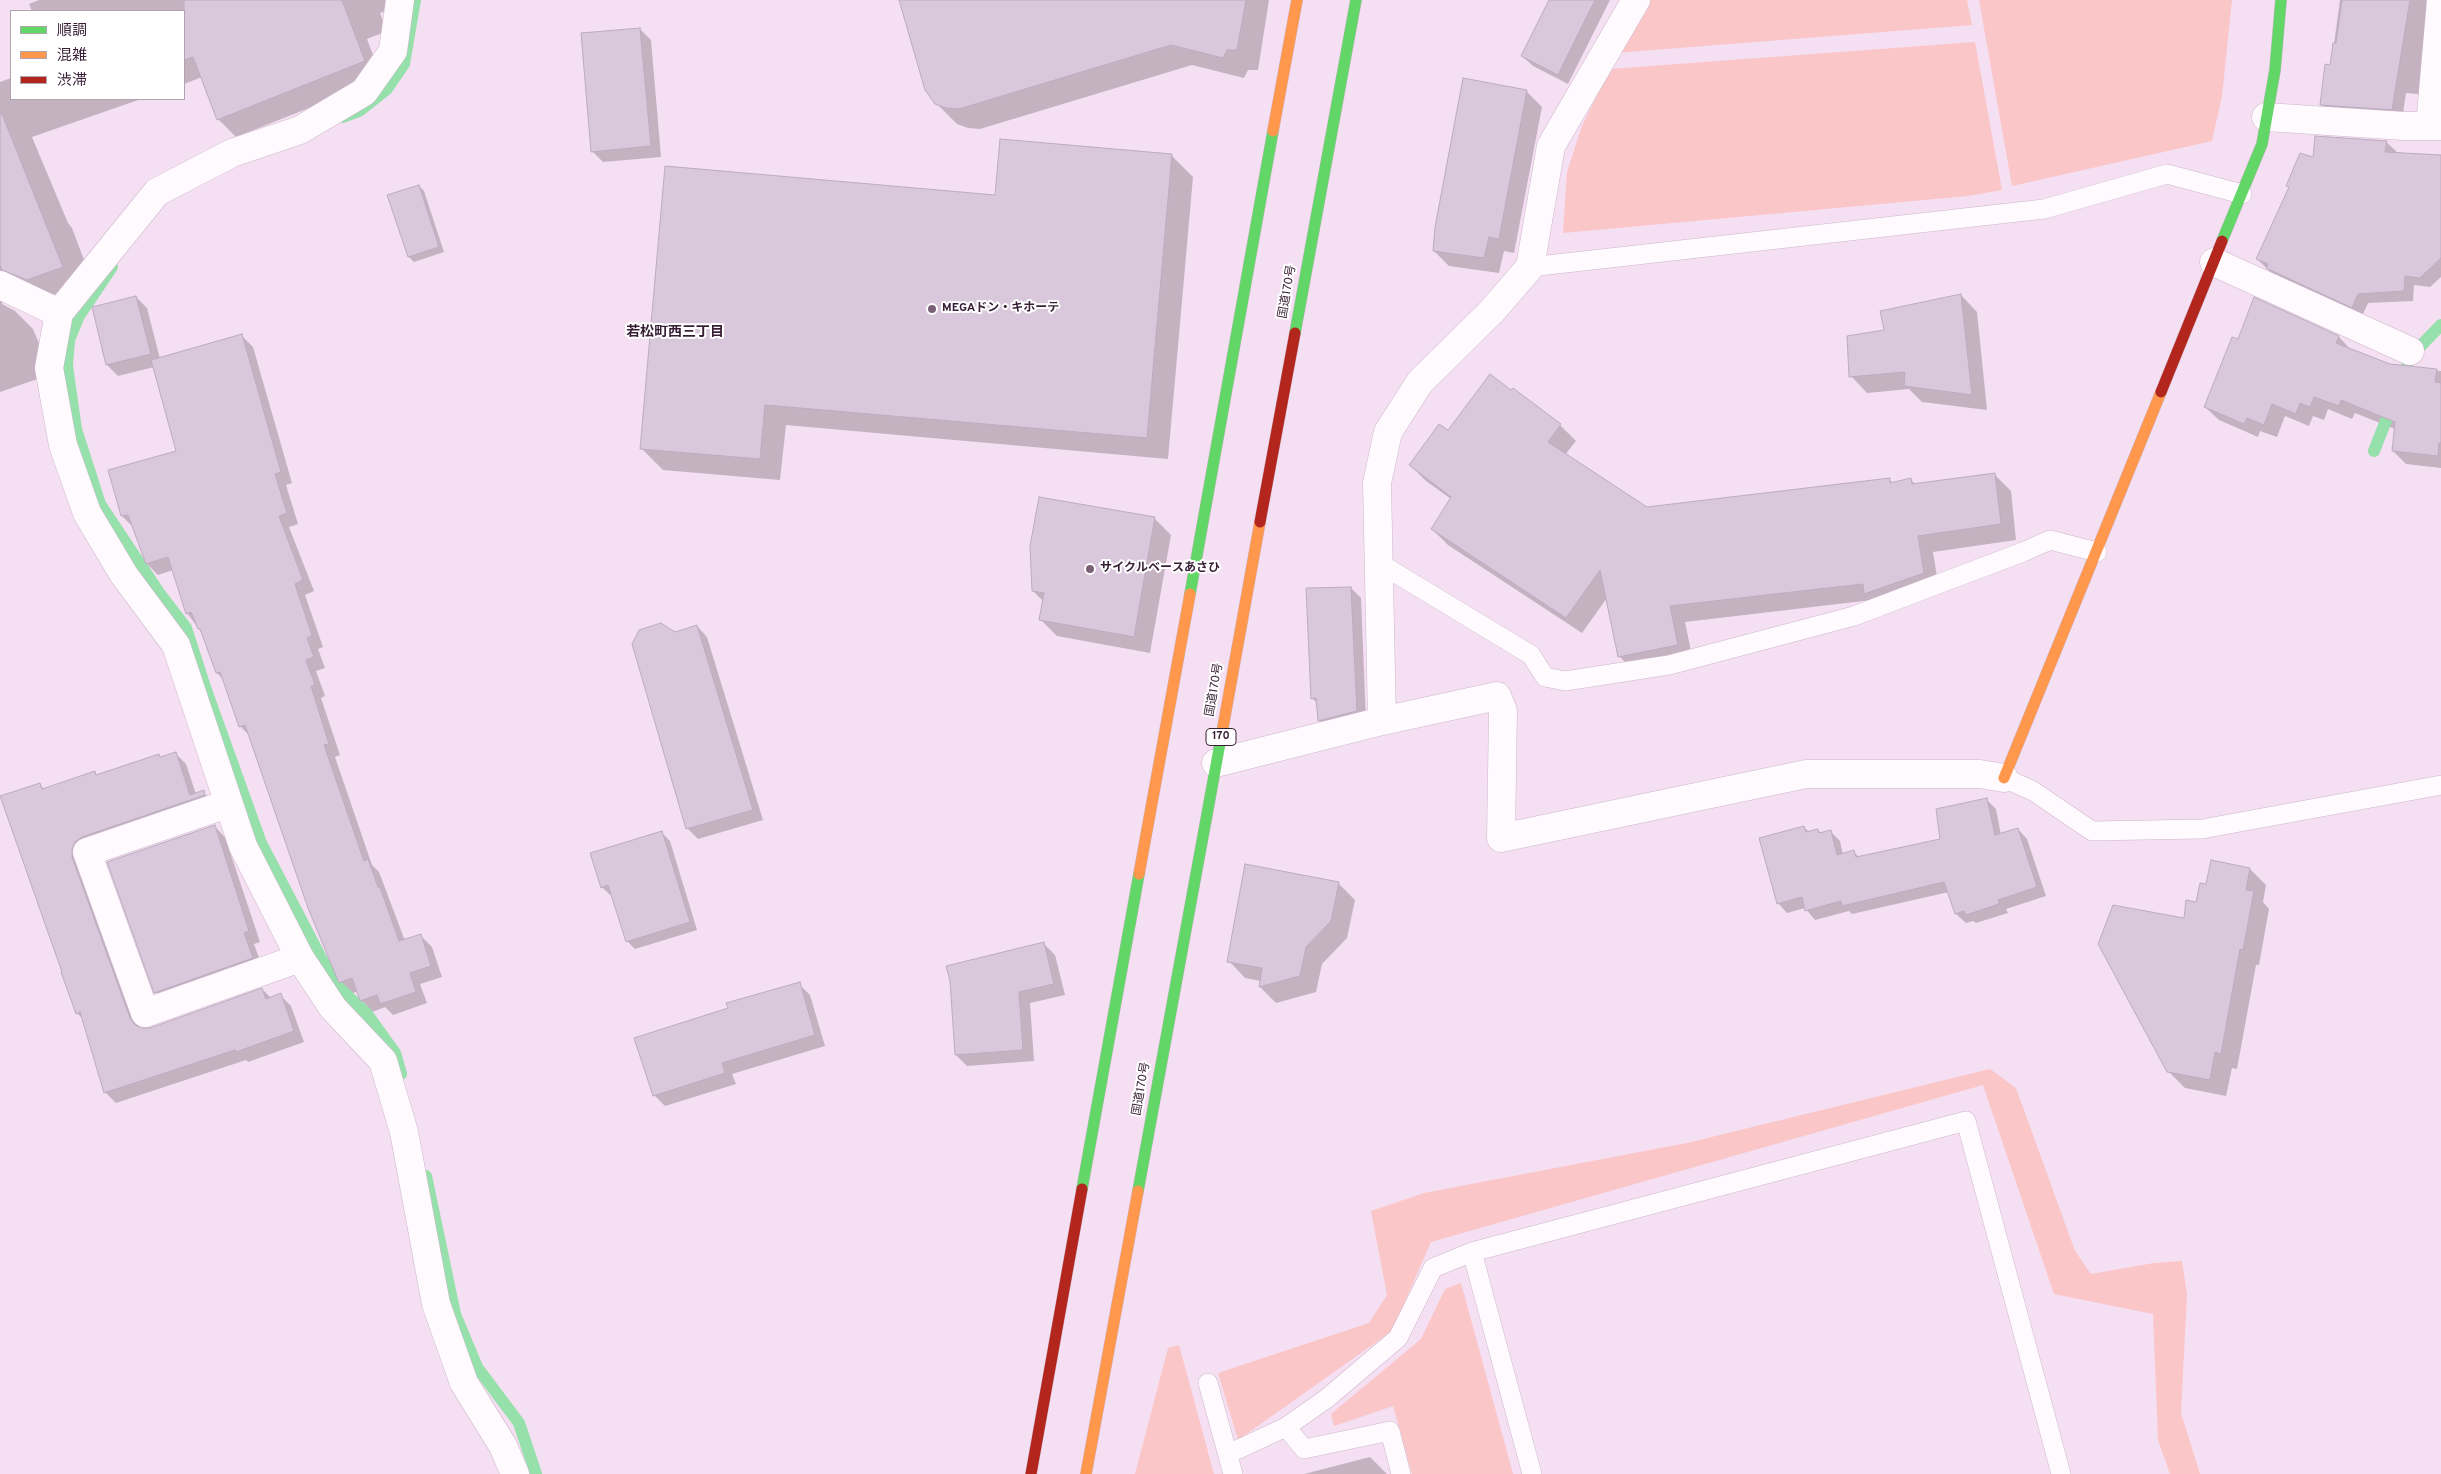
<!DOCTYPE html>
<html>
<head>
<meta charset="utf-8">
<style>
	body { margin:0 }
	#map { position:relative; width:2441px; height:1474px; overflow:hidden; background:#f5dff2; font-family:Overpass,"Noto Sans JP",sans-serif }
	canvas { display:block }
	.legend { position:absolute; left:10px; top:10px; width:175px; height:90px; box-sizing:border-box; background:#fff; border:1px solid #afa5ae; margin:0; padding:6px 9px; list-style:none; font-size:15px; color:#371e34 }
	.legend li { display:flex; align-items:center; gap:10px; height:25px }
	.legend b { width:25px; border:1px solid #afa5ae }
</style>
</head>
<body>
<div id="map">
<canvas width="2441" height="1474"></canvas>
<ul class="legend">
<li><b style="height:6px;background:#63d668"></b>順調</li>
<li><b style="height:6px;background:#ff974d"></b>混雑</li>
<li><b style="height:6px;background:#b3261e"></b>渋滞</li>
</ul>
</div>
<script>
const c = document.querySelector('canvas').getContext('2d');
c.lineJoin = 'round';
function paint(path, color) { c.fillStyle = color; c.fill(path, 'evenodd'); }
const poly = rows => new Path2D(rows.map(r => 'M' + r).join(''));
function trace(path, color, width, dash) { c.strokeStyle = color; c.lineWidth = width; c.lineCap = dash ? 'butt' : 'round'; c.setLineDash(dash || []); c.stroke(path); }
function drawText(font, color, halo, rows, align = 'center') {
  c.font = font + ' Overpass,"Noto Sans JP",sans-serif'; c.lineWidth = 4; c.setLineDash([]); c.textBaseline = 'middle'; c.strokeStyle = halo; c.fillStyle = color; for (const [text, x, y, turn = 0] of rows) {
    c.save(); c.translate(x, y); c.rotate((+turn || 0) * Math.PI / 180); c.textAlign = isNaN(turn) ? turn : align; if (halo) c.strokeText(text, 0, 0); c.fillText(text, 0, 0); c.restore();
  }
}
paint(poly([
	[1644,0,1967,0,1972,25,1615,53],
	[1979,0,2232,0,2222,96,2212,141,2012,186],
	[1975,42,2002,190,1968,196,1563,233,1567,172,1582,126,1610,69],
	[1990,1069,2016,1088,2075,1251,2091,1274,2154,1263,2182,1261,2187,1294,2181,1413,2200,1474,2170,1474,2158,1440,2153,1314,2054,1294,1983,1085,1431,1242,1392,1331,1238,1440,1218,1373,1369,1323,1387,1295,1371,1211,1424,1193,1687,1143],
	[1461,1283,1513,1474,1412,1474,1393,1406,1334,1426,1331,1414,1421,1339,1445,1289],
	[1179,1345,1214,1474,1135,1474,1168,1348]
]), '#fac6c7');
paint(poly([
	[39,0,397,0,400,6,380,13,387,31,367,39,382,79,236,137,218,119,202,77,184,84,184,11,32,11,29,4],
	[900,0,1269,0,1258,70,1248,70,1244,78,1192,65,980,129,968,128,957,124,936,103],
	[1550,0,1610,0,1568,84,1533,66,1522,56],
	[2340,0,2426,0,2436,10,2428,95,2406,93,2402,120,2332,115,2321,104,2331,66],
	[640,29,651,40,661,157,603,162,592,151],
	[11,78,11,99,141,99,32,137,68,223,72,228,92,281,45,298,3,297,2,304,15,311,33,329,52,374,0,392,0,82],
	[1526,91,1542,107,1514,253,1504,251,1499,273,1449,266,1434,251],
	[2386,142,2396,151,2396,154,2441,156,2441,277,2430,287,2414,285,2413,301,2368,303,2362,316,2277,278,2257,259,2314,159],
	[1171,155,1193,177,1168,459,786,425,780,480,663,470,642,449,996,196],
	[419,186,424,191,444,252,414,262,409,257],
	[1961,295,1977,312,1987,410,1922,402,1909,389,1867,393,1851,376,1885,331],
	[136,297,147,308,160,359,242,336,253,347,292,483,286,485,298,524,289,527,314,591,305,595,323,647,318,649,325,668,316,671,325,696,321,698,340,755,335,757,372,865,379,872,405,941,421,936,432,947,442,977,420,984,427,1003,393,1015,385,1007,372,1012,361,1000,358,991,351,994,340,982,251,737,240,726,223,679,217,673,202,633,187,613,173,570,158,575,147,564,133,527,122,516,109,471,178,452,154,367,118,376,107,365,94,308],
	[2339,337,2352,351,2389,365,2441,371,2441,468,2406,464,2393,451,2395,429,2355,413,2352,419,2328,409,2324,420,2313,416,2309,426,2285,416,2277,437,2260,431,2258,437,2219,420,2205,407,2239,340],
	[1560,425,1576,441,1565,455,1647,508,1889,479,1893,483,1911,480,1916,485,1995,475,2011,491,2016,540,1933,552,1939,589,1872,600,1685,622,1693,661,1635,672,1619,656,1607,598,1582,633,1448,545,1432,529,1451,499,1426,481,1410,465,1448,432],
	[1154,518,1171,535,1150,653,1057,636,1041,620,1044,602,1033,591],
	[1351,588,1361,598,1366,721,1329,731,1319,720,1318,704,1312,698],
	[697,626,707,637,763,820,698,839,688,829,634,644],
	[175,753,186,764,196,794,203,792,214,803,83,869,140,1029,150,1029,262,989,271,998,280,995,291,1006,304,1042,248,1062,246,1060,116,1103,105,1092,83,1019,77,1013,40,785,44,789,95,773,98,776],
	[1987,800,1996,809,2001,835,2018,829,2027,839,2046,896,2006,909,2008,913,1976,923,1973,921,1966,923,1956,914,1949,892,1852,914,1849,911,1815,920,1805,908,1787,913,1778,903,1804,827,1809,832,1818,830,1821,833,1830,831,1840,841,1843,855,1854,852,1860,858,1941,840],
	[214,826,225,837,260,942,254,944,263,969,166,1003,156,992],
	[662,833,670,841,697,930,635,949,627,941,612,894,610,895,602,887],
	[2250,869,2266,885,2263,902,2269,909,2259,965,2256,965,2237,1069,2232,1068,2226,1096,2185,1088,2168,1071,2185,920,2207,885],
	[1338,883,1355,900,1347,938,1322,964,1316,992,1276,1003,1260,987,1261,981,1245,978,1229,961],
	[1044,944,1055,955,1065,995,1030,1003,1034,1061,967,1066,956,1055],
	[799,984,810,995,825,1046,732,1074,736,1084,665,1106,654,1095,729,1009],
	[1370,1457,1387,1474,1304,1474]
]), '#0003');
trace(poly([
	[343,117,359,111,387,89,404,64,415,0],
	[112,267,79,316,69,340,67,366,76,429,100,504,160,594,186,628,206,690,261,843,321,958,339,988,367,1014,395,1053,401,1074],
	[2401,382,2410,357,2441,325],
	[2374,451,2393,403],
	[426,1176,455,1314,477,1367,519,1423,536,1474]
]), '#96e0ab', 12);
const building = poly([
	[184,0,342,0,365,61,217,120,193,57,184,60,184,0],
	[899,0,1246,0,1237,50,1227,50,1223,58,1171,45,959,109,946,108,935,104,925,90,899,0],
	[1549,0,1595,0,1558,75,1521,56,1549,0],
	[2342,0,2410,0,2392,110,2320,105,2325,64,2330,65,2333,43,2336,43,2342,0],
	[640,28,651,146,591,152,581,33,640,28],
	[1463,78,1527,90,1499,239,1489,237,1484,258,1433,251,1435,227,1463,78],
	[0,114,2,114,63,267,27,280,2,270,0,265,0,114],
	[2315,136,2387,141,2385,152,2441,155,2441,258,2420,278,2405,276,2404,291,2358,294,2352,308,2266,268,2268,264,2256,259,2289,187,2286,186,2300,153,2313,157,2315,136],
	[1000,139,1172,154,1147,438,765,405,760,459,640,449,665,166,995,195,1000,139],
	[419,185,439,247,408,257,387,195,419,185],
	[1961,294,1972,395,1904,386,1905,372,1849,377,1847,336,1884,330,1880,311,1961,294],
	[136,296,151,354,106,365,92,307,136,296],
	[2254,297,2339,336,2336,343,2390,364,2437,369,2435,382,2441,383,2441,443,2439,443,2438,456,2392,451,2395,422,2341,400,2339,406,2314,397,2310,407,2300,403,2296,414,2272,404,2264,425,2247,418,2244,424,2204,407,2232,337,2238,339,2254,297],
	[242,334,281,472,275,474,287,513,279,516,303,580,295,584,312,635,307,638,314,657,306,660,315,685,311,686,329,744,324,745,364,861,368,859,378,887,380,887,399,941,421,934,431,966,410,973,416,992,380,1004,377,995,360,1001,352,978,339,983,308,908,245,725,239,727,220,672,216,673,200,629,198,629,191,612,186,614,168,557,146,564,128,515,121,516,108,470,176,451,151,360,242,334],
	[1490,374,1511,390,1513,388,1561,424,1548,442,1647,507,1890,478,1890,483,1911,478,1912,484,1995,473,2001,524,1918,536,1924,573,1864,594,1863,584,1670,606,1678,645,1618,657,1600,570,1566,618,1431,529,1451,497,1409,465,1439,424,1448,430,1490,374],
	[1039,497,1155,517,1134,637,1039,620,1044,593,1032,591,1030,546,1039,497],
	[1351,587,1357,711,1318,721,1316,698,1311,699,1306,588,1351,587],
	[661,623,675,632,697,625,753,810,686,829,632,644,639,630,661,623],
	[176,752,190,795,204,790,205,795,82,837,75,842,72,850,72,857,130,1018,135,1025,142,1028,150,1028,262,988,266,999,281,993,294,1031,236,1052,235,1050,104,1093,80,1012,76,1014,61,972,62,972,0,796,40,783,42,789,95,771,96,775,159,754,160,757,176,752],
	[1987,798,1995,835,2018,828,2037,887,1998,900,1999,904,1966,915,1964,911,1955,914,1944,882,1842,906,1841,901,1805,911,1802,897,1777,904,1759,838,1804,826,1806,832,1818,829,1819,833,1831,830,1837,855,1854,850,1856,857,1940,839,1936,809,1987,798],
	[215,825,249,931,244,933,253,958,154,993,107,862,215,825],
	[662,831,690,922,626,942,608,885,601,888,590,853,662,831],
	[2211,860,2250,868,2246,890,2254,891,2243,950,2240,949,2221,1054,2215,1052,2210,1080,2167,1072,2098,944,2113,905,2184,918,2186,900,2196,902,2200,883,2206,884,2211,860],
	[1245,864,1339,882,1331,921,1306,947,1300,976,1259,987,1262,968,1227,962,1245,864],
	[1044,942,1054,984,1019,992,1023,1050,955,1055,950,981,946,966,1044,942],
	[800,982,815,1035,722,1063,725,1073,653,1096,634,1038,728,1008,726,1003,800,982]
]);
paint(building, '#d9c7db');
trace(building, '#bcabc0', 1);
const lane = poly([
	[1530,267,2044,209,2167,174,2242,194],
	[1379,563,1531,655,1545,677,1565,681,1669,665,1854,616,2023,552,2050,540,2097,552],
	[2004,778,2033,791,2092,831,2202,829,2441,785],
	[1472,1252,1532,1474],
	[1208,1383,1233,1474],
	[1286,1427,1304,1449,1390,1431,1401,1474],
	[1228,1454,1286,1427,1326,1399,1398,1338,1433,1268,1472,1252,1966,1121,2061,1474]
]);
const street = poly([
	[400,0,393,51,364,92,300,130,232,153,157,192,59,313,49,368,63,445,87,513,124,575,176,645,243,846,300,958,333,1008,383,1061,404,1132,436,1304,464,1383,503,1446,515,1474],
	[1636,0,1551,146,1530,267,1492,311,1420,382,1388,432,1377,483,1382,721,1497,696,1503,711,1501,838,1806,774,1980,774,2004,778],
	[2266,117,2404,126,2441,126],
	[2430,126,2441,0],
	[2214,262,2410,351],
	[0,285,59,313],
	[1216,763,1382,721],
	[227,804,87,852,145,1013,300,958]
]);
const fast = poly([
	[2222,241,2262,144,2275,70,2281,0],
	[1295,333,1356,0],
	[1190,594,1273,131],
	[1082,1189,1139,874],
	[1138,1191,1223,727]
]);
const slow = poly([
	[1273,131,1297,0],
	[1223,727,1260,522],
	[2004,778,2161,392],
	[1139,874,1190,594],
	[1086,1474,1138,1191]
]);
const jam = poly([
	[2161,392,2222,241],
	[1260,522,1295,333],
	[1031,1474,1082,1189]
]);
trace(lane, '#cdb7ca', 20);
trace(street, '#cdb7ca', 29);
trace(fast, '#cdb7ca', 12);
trace(slow, '#cdb7ca', 12);
trace(jam, '#cdb7ca', 12);
trace(lane, '#fefafd', 19);
trace(street, '#fefafd', 28);
trace(fast, '#63d668', 11);
trace(slow, '#ff974d', 11);
trace(jam, '#b3261e', 11);
for (const [x, y, r, color] of [
	[932,309,5,"#7a6276"],
	[1090,569,5,"#7a6276"]
]) { const dot = new Path2D(); dot.arc(x, y, r, 0, 2 * Math.PI); c.fillStyle = color; c.fill(dot); trace(dot, '#fff', 2); }
for (const [x, y, w] of [
	[1221,737,30]
]) { const box = new Path2D(); box.roundRect(x - w / 2, y - 8.5, w, 17, 4); c.fillStyle = '#fff'; c.fill(box); trace(box, '#371e34', 1); }
drawText('bold 11px', '#371e34', null, [
	["170",1221,737]
]);
drawText('12px', '#371e34', '#fff', [
	["国道170号",1288,292,-80],
	["国道170号",1215,690,-80],
	["国道170号",1142,1089,-80]
]);
drawText('bold 12px', '#371e34', '#fff', [
	["MEGAドン・キホーテ",942,309],
	["サイクルベースあさひ",1100,569]
], 'left');
drawText('bold 14px', '#371e34', '#fff', [
	["若松町西三丁目",675,333]
]);
</script>
</body>
</html>
